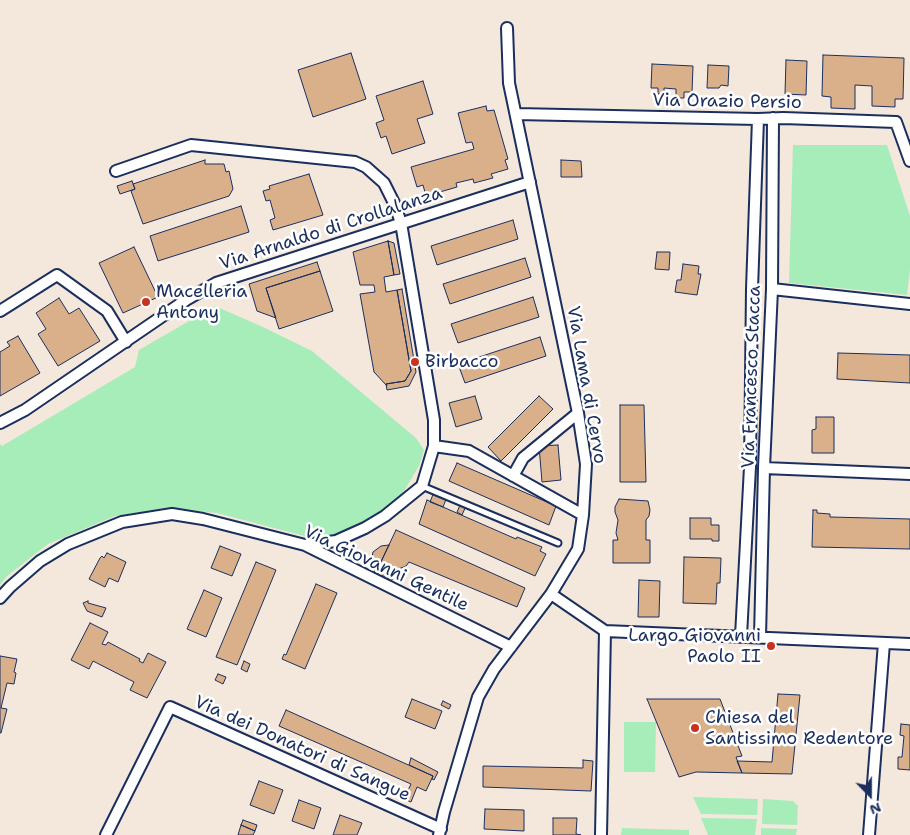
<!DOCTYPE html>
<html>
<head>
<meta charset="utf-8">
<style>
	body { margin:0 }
	#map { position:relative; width:910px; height:835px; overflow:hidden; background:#f4e7dc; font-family:"Shantell Sans",sans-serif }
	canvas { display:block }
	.north { position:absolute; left:845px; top:770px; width:50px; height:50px; -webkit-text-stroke:4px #fff; paint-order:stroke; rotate:158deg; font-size:14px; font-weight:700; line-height:20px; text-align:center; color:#1b2f5e }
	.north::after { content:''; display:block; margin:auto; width:18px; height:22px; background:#1b2f5e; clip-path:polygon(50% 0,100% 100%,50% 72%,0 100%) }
</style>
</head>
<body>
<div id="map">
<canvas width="910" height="835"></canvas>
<div class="north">N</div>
</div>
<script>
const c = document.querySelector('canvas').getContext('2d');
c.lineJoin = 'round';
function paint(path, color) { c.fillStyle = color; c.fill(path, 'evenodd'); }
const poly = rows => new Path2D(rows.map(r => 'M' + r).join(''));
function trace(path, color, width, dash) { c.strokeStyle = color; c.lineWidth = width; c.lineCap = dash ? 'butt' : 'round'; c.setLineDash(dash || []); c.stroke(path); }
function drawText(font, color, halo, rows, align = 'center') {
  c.font = font + ' "Shantell Sans",sans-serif'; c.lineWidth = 5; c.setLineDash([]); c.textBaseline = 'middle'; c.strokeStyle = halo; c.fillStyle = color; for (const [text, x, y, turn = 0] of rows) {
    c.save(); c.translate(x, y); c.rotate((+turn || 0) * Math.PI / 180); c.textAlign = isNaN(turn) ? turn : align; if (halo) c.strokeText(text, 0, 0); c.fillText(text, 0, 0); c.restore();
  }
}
paint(poly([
	[793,145,887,145,910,216,910,270,907,295,789,283],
	[215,306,263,327,312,351,416,438,424,450,419,466,404,491,391,506,345,533,332,536,312,538,217,513,166,508,115,516,48,544,7,576,0,585,0,444,2,446,135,367,139,350],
	[624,722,656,722,655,772,624,772],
	[693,797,758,799,757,815,701,814],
	[763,799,793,801,798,806,797,825,762,824],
	[701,818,757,819,755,835,708,835],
	[622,828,689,830,689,835,621,835],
	[761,828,797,829,796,835,761,835]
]), '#a7edb9');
const building = poly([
	[351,53,366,99,313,117,298,70,351,53],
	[823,55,904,58,903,99,895,99,895,107,872,106,872,86,855,85,855,109,831,108,831,97,822,96,823,55],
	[786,60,807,61,806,95,785,94,786,60],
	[652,64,693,66,692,92,684,92,684,98,676,98,676,89,664,88,664,94,658,94,658,88,651,88,652,64],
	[708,65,729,66,728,86,721,85,719,88,707,88,708,65],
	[423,81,433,114,417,119,425,143,392,154,386,136,381,138,376,123,384,120,376,96,423,81],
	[486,106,487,111,494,110,508,159,505,160,508,169,491,174,493,178,474,183,473,179,456,183,457,187,426,196,423,185,417,187,411,167,474,149,472,142,466,143,458,113,486,106],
	[205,160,205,164,224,164,226,172,229,171,233,189,229,196,143,224,131,191,135,189,133,184,205,160],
	[561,160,581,161,582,177,561,177,561,160],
	[309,174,323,215,273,230,270,220,275,218,270,200,266,201,263,191,270,189,269,186,309,174],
	[132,181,135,189,120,194,117,186,132,181],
	[241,206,249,232,158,261,150,236,241,206],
	[513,220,518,239,437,265,431,246,513,220],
	[388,241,394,275,384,277,386,292,397,290,411,371,405,381,386,384,387,386,374,372,360,294,375,292,374,285,360,285,353,252,388,241],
	[388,241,394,243,400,274,394,275,388,241],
	[134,247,158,297,123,313,99,263,134,247],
	[657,252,670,252,669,270,655,269,657,252],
	[525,258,531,277,450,304,443,284,525,258],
	[317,262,320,271,266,288,276,318,257,311,249,284,317,262],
	[683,264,699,266,698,274,701,274,697,295,675,292,677,280,681,280,683,264],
	[320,271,333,311,279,329,266,288,320,271],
	[402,289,416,372,409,386,387,390,386,384,405,381,411,371,397,290,402,289],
	[533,297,539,317,458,343,451,324,533,297],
	[59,298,69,314,79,308,100,341,58,366,38,334,46,329,36,313,59,298],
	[18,336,40,373,0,396,0,352,10,346,7,342,18,336],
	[540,337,546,356,465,383,458,364,540,337],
	[838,353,910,355,910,383,837,379,838,353],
	[475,396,482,419,456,427,449,403,475,396],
	[539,396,553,409,501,461,488,447,539,396],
	[620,405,644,405,646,482,620,482,620,405],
	[816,417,834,417,834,453,812,453,812,430,816,429,816,417],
	[558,445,561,480,542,482,539,446,558,445],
	[457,463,556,506,549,525,449,481,457,463],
	[434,492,447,497,443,507,430,502,434,492],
	[619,499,648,501,650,510,649,516,646,520,646,540,650,540,650,563,613,563,613,540,618,540,616,533,618,520,615,512,615,507,619,499],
	[427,500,516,539,517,537,542,547,540,551,546,554,535,576,419,524,427,500],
	[461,503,466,506,462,515,457,512,461,503],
	[813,510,817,510,817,513,830,514,830,517,910,519,910,549,812,547,813,510],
	[690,518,711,518,711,525,719,525,719,541,712,541,712,539,690,539,690,518],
	[396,530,525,588,517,607,409,562,406,566,396,570,392,580,374,572,377,565,379,566,396,530],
	[389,545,379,566,374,563,372,557,373,552,381,546,389,545],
	[220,546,241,554,232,576,211,568,220,546],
	[107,553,126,562,118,582,109,578,105,587,89,579,100,558,102,556,104,558,107,553],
	[684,557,721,558,720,583,717,583,716,604,683,603,684,557],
	[256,562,276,570,237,665,216,657,256,562],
	[639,580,660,581,659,617,638,617,639,580],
	[316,584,337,593,305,669,282,659,284,654,286,655,316,584],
	[204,590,222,598,206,637,187,629,204,590],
	[88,601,88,603,106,608,102,617,87,611,83,603,88,601],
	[90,623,108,632,102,644,106,645,108,642,140,659,139,661,143,663,148,653,166,662,147,698,130,690,134,682,93,661,89,669,71,660,90,623],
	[0,656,17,659,14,672,16,673,14,684,7,683,1,708,7,709,1,733,0,733,0,656],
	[244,661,250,664,247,672,241,669,244,661],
	[218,674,226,677,223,684,215,680,218,674],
	[778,694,800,695,792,774,742,773,737,761,772,762,778,694],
	[412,699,442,711,435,729,405,717,412,699],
	[647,699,720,699,742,756,736,757,742,773,696,772,679,777,647,699],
	[443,701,451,705,449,709,441,705,443,701],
	[286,710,433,776,426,791,417,787,411,802,404,799,411,784,279,726,286,710],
	[901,724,910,725,910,770,898,769,898,757,902,757,904,736,900,735,901,724],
	[411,758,438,772,434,780,432,779,433,776,409,765,411,758],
	[583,760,593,761,591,791,483,787,483,766,583,768,583,760],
	[259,781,283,790,274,814,250,805,259,781],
	[299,800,321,808,314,829,292,821,299,800],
	[485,809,524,810,524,831,484,829,485,809],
	[340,815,362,823,357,835,333,835,340,815],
	[553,818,577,818,576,834,581,835,553,835,553,818],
	[243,820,257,825,255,831,241,825,243,820],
	[241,825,255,831,253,835,238,835,241,825]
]);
paint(building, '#d9b08a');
trace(building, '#1b2f5e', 1);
const service = poly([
	[422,486,558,543]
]);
const minor = poly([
	[516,114,758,119,783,118,896,122,910,161],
	[116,171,191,145,355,162,366,167,384,183,395,205,401,223,434,420,434,446,422,486,385,516,365,528,336,541,305,545],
	[772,289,910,304],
	[0,311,57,275,107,311,126,342],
	[0,423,25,410,186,300,216,283,530,182],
	[434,446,469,451,583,515],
	[764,468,910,474],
	[513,476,523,458,578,413],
	[551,594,605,631,910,644],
	[0,598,10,587,40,561,68,544,122,522,172,514,203,519,305,545,511,647],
	[741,636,750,467,752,289,758,119],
	[760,637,764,468,772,289,773,118],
	[106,835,170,707,441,829],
	[439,835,444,812,478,697,494,669,551,594,578,549,583,515,586,464,578,413,509,83,507,28],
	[601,835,605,631],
	[869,835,884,643]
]);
trace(service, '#1b2f5e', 9);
trace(minor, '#1b2f5e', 14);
trace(service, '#fff', 5);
trace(minor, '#fff', 10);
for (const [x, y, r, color] of [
	[146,302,5,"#c8321e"],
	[415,362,5,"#c8321e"],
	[771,646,5,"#c8321e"],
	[695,728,5,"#c8321e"]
]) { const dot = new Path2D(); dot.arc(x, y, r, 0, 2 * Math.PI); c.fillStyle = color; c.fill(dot); trace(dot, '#fff', 2); }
drawText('18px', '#1b2f5e', '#fff', [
	["Via Orazio Persio",727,102,1],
	["Via Arnaldo di Crollalanza",331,229,-18],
	["Via Francesco Stacca",752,377,-88],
	["Via Lama di Cervo",586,385,80],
	["Via Giovanni Gentile",386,569,25],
	["Via dei Donatori di Sangue",302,749,24]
]);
drawText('18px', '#1b2f5e', '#fff', [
	["Macelleria",156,292],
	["Antony",156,313],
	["Birbacco",425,362],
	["Largo Giovanni",761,636,"right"],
	["Paolo II",761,657,"right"],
	["Chiesa del",705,718],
	["Santissimo Redentore",705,739]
], 'left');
</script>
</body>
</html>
